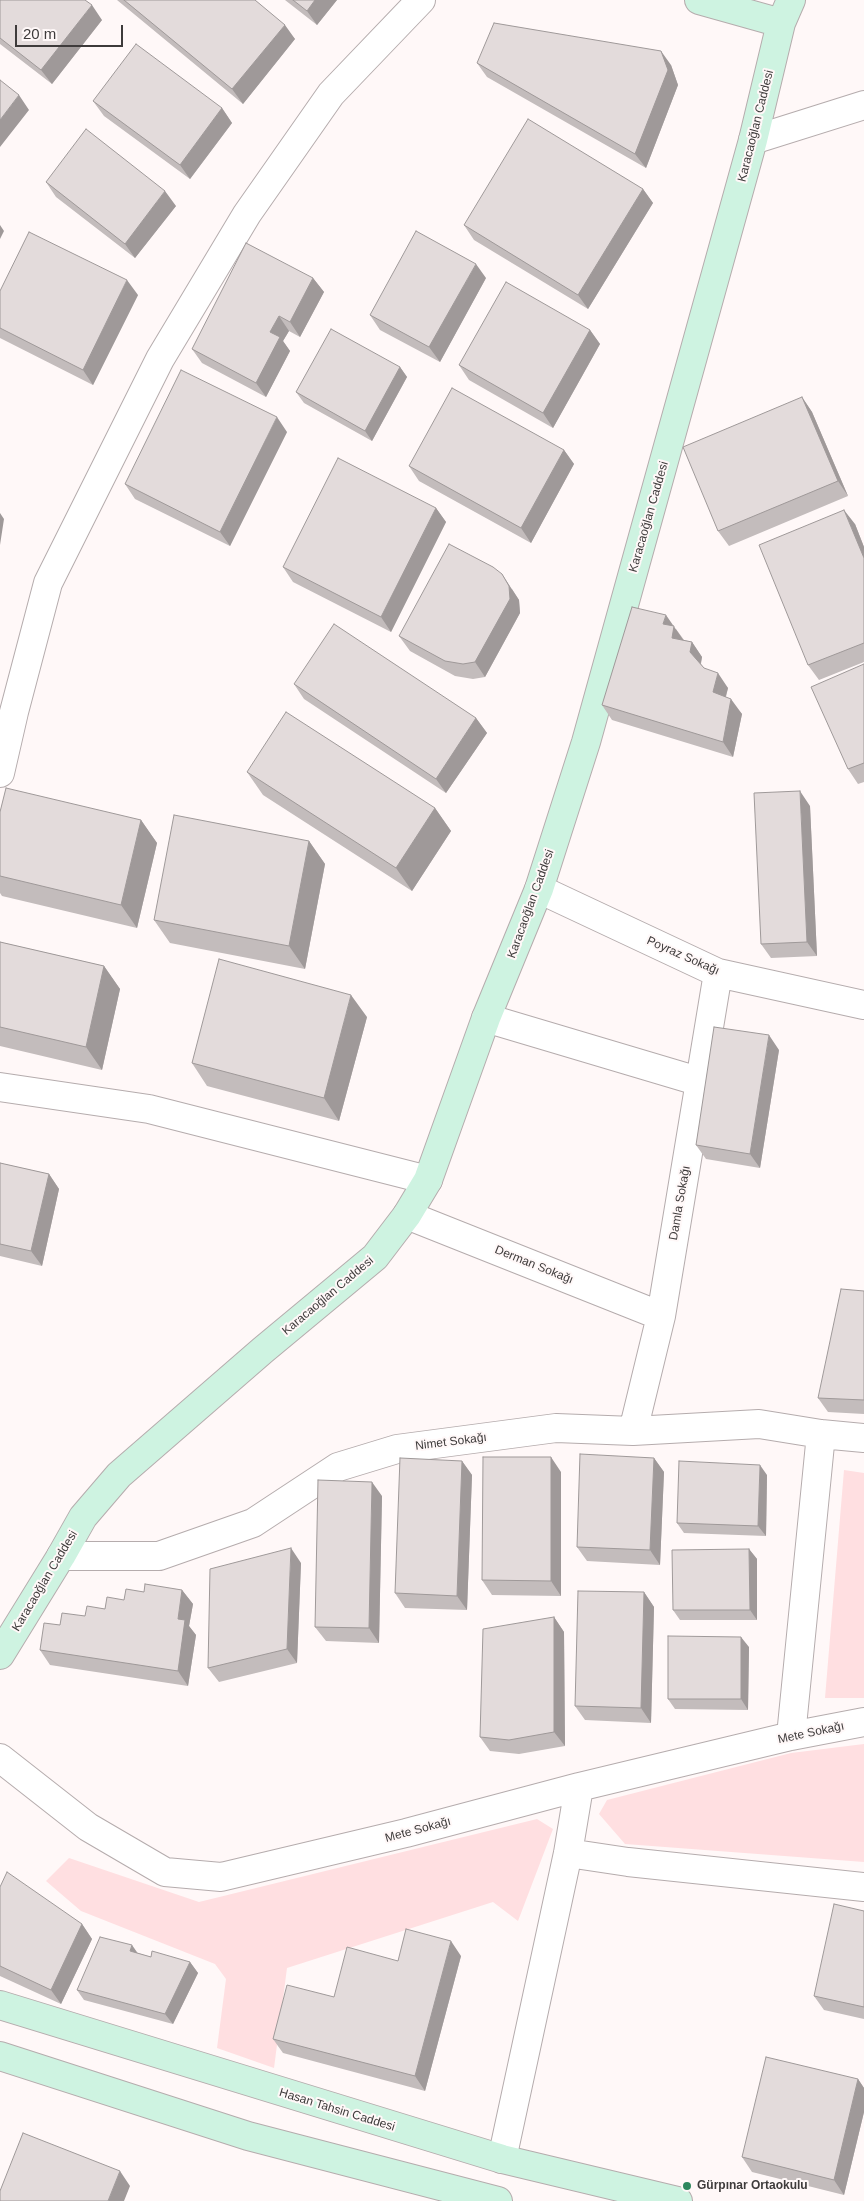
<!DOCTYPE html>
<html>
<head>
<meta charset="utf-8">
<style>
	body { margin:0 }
	#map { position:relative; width:864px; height:2201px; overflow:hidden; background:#fff8f8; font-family:Helvetica,sans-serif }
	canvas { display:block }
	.scale { position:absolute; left:15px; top:25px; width:108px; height:22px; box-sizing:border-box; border:2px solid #3e3b3b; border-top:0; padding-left:6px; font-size:15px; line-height:18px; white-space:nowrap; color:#3e3b3b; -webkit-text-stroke:4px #fff8f8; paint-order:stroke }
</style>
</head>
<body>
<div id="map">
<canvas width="864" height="2201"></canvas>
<div class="scale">20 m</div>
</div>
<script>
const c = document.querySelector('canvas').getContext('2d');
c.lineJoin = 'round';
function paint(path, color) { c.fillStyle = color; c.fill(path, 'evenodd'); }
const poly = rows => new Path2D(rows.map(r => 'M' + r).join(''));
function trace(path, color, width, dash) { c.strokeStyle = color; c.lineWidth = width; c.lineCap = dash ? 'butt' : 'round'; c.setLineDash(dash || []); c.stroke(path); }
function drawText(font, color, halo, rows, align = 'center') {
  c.font = font + ' Helvetica,sans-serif'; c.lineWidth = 4; c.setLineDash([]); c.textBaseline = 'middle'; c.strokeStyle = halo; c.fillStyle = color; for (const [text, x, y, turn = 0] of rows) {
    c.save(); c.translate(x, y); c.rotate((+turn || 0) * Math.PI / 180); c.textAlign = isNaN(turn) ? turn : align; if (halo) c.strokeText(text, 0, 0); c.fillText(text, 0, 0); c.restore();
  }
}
paint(poly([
	[844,1470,864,1473,864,1698,825,1698],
	[864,1744,864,1862,625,1844,599,1814,607,1800,791,1753],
	[537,1819,553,1829,518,1921,493,1902,287,1968,274,2068,217,2048,226,1979,215,1964,81,1911,46,1881,69,1858,199,1902]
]), '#ffdfe1');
const street = poly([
	[753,140,864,105],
	[0,773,14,712,48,583,160,359,247,214,331,94,421,0],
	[539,889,718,973,864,1005],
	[486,1018,701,1082],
	[0,1087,149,1109,428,1180],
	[407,1215,661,1316],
	[633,1431,661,1316,718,973],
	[61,1556,159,1556,253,1523,338,1467,397,1449,556,1428,633,1431,759,1424,821,1434,864,1438],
	[791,1736,821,1434],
	[0,1758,88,1827,165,1872,221,1877,406,1833,579,1787,791,1736,864,1722],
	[568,1853,628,1862,864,1887],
	[502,2159,568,1853,579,1787]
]);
const secondary = poly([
	[699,0,781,23],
	[0,1655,61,1556,83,1517,119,1475,263,1350,375,1257,407,1215,428,1180,486,1018,539,889,586,742,753,140,781,23,791,0],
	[0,2005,502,2159,678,2201],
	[0,2056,248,2136,498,2201]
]);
trace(street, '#b5acad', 30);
trace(secondary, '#b5acad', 30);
trace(street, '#fff', 28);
trace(secondary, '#cef3e1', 28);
paint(poly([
	[0,0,102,20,52,84,0,44],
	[117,0,255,0,295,39,243,104],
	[285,0,337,0,317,25],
	[477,63,671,65,678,85,646,168,487,77],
	[93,101,222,108,232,123,190,179,104,116],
	[46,182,176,206,135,258,56,197],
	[643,189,653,203,588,309,474,240,464,225],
	[313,278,324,292,300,337,289,331,283,341,290,351,266,397,202,363,192,349],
	[486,278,440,362,380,330,370,315],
	[0,291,138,295,93,385,0,338],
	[590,330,600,344,553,428,469,380,459,365],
	[400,367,407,377,372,441,304,403,296,392],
	[802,397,812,412,848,496,729,546,718,531],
	[287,432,230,546,135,499,125,484],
	[564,450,574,464,531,543,419,481,409,466],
	[436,508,446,522,391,632,293,582,283,567],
	[855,524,864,547,864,662,819,680,808,665],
	[512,589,519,600,520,613,485,677,473,679,455,676,410,651,399,636],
	[676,629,684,640,692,642,702,657,701,664,704,668,728,688,726,697,742,714,733,757,612,720,602,705],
	[864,664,864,782,858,784,848,769],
	[294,684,476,718,487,733,446,793,304,699],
	[247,772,435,808,451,831,412,891,263,795],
	[810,806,817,956,771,958,761,944],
	[0,812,141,820,157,843,137,928,2,896,0,893],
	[309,841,325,864,305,969,170,943,154,920],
	[0,942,104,966,120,989,102,1070,0,1046],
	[367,1017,339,1121,207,1086,192,1063],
	[779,1050,760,1168,706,1159,696,1145],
	[0,1163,49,1174,59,1189,42,1266,0,1256],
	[864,1291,864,1414,828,1412,818,1398],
	[654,1458,664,1472,660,1565,587,1561,577,1547],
	[462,1461,472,1475,467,1610,405,1608,395,1593],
	[561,1472,561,1596,492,1595,482,1580],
	[767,1475,766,1536,684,1533,677,1523],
	[382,1496,379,1643,326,1641,315,1627],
	[749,1549,757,1559,757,1620,680,1620,673,1610],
	[301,1563,297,1663,219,1682,208,1668],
	[182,1590,193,1604,189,1626,196,1635,188,1686,50,1665,40,1650,60,1625,105,1609,124,1600,144,1592],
	[644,1592,654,1607,651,1723,585,1720,575,1706],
	[554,1617,564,1632,565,1746,519,1754,490,1751,480,1737],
	[749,1647,748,1710,675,1709,668,1699],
	[0,1887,82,1924,92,1939,61,2004,0,1976],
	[864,1911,864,2019,824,2010,814,1996],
	[138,1953,151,1957,190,1962,198,1973,173,2024,84,2000,77,1990],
	[461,1956,425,2091,283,2053,273,2039,334,1997,398,1961],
	[858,2079,864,2088,864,2112,844,2195,752,2172,742,2157]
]), '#c3bcbc');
paint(poly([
	[315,0,337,0,317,25,307,11],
	[92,5,102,20,52,84,41,70],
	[285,25,295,39,243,104,232,89],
	[661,51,671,65,678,85,646,168,635,154],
	[19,95,29,110,0,147,0,120],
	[222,108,232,123,190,179,180,165],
	[643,189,653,203,588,309,578,295],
	[165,191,176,206,135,258,125,244],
	[0,225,4,231,0,239],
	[476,264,486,278,440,362,429,347],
	[313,278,324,292,300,337,290,322],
	[127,280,138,295,93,385,83,370],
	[279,316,289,331,283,341,290,351,266,397,256,383,270,332],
	[590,330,600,344,553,428,543,413],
	[400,367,407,377,372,441,365,431],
	[802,397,812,412,848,496,838,481],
	[277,417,287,432,230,546,220,532],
	[564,450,574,464,531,543,521,528],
	[436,508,446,522,391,632,381,617],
	[844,510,855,524,864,547,864,558],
	[0,513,4,519,0,545],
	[502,574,519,600,520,613,485,677,475,662],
	[666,615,684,641,682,652,663,624],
	[692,642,702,657,700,667,690,652],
	[718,673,728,688,723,706,713,692],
	[731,699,742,714,733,757,723,742],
	[476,718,487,733,446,793,436,779],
	[800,791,810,806,817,956,807,942],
	[435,808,451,831,412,891,396,868],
	[141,820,157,843,137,928,121,905],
	[309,841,325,864,305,969,289,946],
	[104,966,120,989,102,1070,86,1047],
	[351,995,367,1017,339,1121,324,1098],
	[769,1035,779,1050,760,1168,750,1154],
	[49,1174,59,1189,42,1266,31,1251],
	[551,1457,561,1472,561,1596,551,1581],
	[654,1458,664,1472,660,1565,650,1550],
	[462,1461,472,1475,467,1610,457,1596],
	[760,1465,767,1475,766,1536,758,1526],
	[372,1482,382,1496,379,1643,369,1628],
	[291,1548,301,1563,297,1663,287,1649],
	[749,1549,757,1559,757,1620,750,1610],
	[182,1590,193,1604,189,1626,196,1635,188,1686,178,1671,178,1619],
	[644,1592,654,1607,651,1723,641,1708],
	[554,1617,564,1632,565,1746,554,1732],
	[741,1637,749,1647,748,1710,741,1699],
	[82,1924,92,1939,61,2004,51,1990],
	[451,1941,461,1956,425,2091,415,2076],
	[132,1945,139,1955,130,1951],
	[190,1962,198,1973,173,2024,165,2014],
	[858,2079,864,2088,864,2112,844,2195,834,2180],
	[120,2171,130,2186,124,2201,108,2201]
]), '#9f9999');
const building = poly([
	[0,0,85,0,92,5,41,70,0,38,0,0],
	[124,0,255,0,285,25,232,89,124,0],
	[293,0,315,0,307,11,293,0],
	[494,23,661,51,668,70,635,154,477,63,494,23],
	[136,44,222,108,180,165,93,101,136,44],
	[0,80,19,95,0,120,0,80],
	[528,119,643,189,578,295,464,225,528,119],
	[86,129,165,191,125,244,46,182,86,129],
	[416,231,476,264,429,347,370,315,416,231],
	[29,232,127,280,83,370,0,328,0,291,29,232],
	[246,243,313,278,290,322,279,316,270,332,280,337,256,383,192,349,246,243],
	[506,282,590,330,543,413,459,365,506,282],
	[331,329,400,367,365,431,296,392,331,329],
	[181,370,277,417,220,532,125,484,181,370],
	[452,388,564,450,521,528,409,466,452,388],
	[802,397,838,481,718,531,683,447,802,397],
	[338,458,436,508,381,617,283,567,338,458],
	[844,510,864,558,864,643,808,665,759,545,844,510],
	[449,544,493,567,502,574,509,586,510,599,475,662,463,664,445,661,399,636,449,544],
	[632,607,666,615,663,624,674,626,672,638,692,642,690,652,704,668,718,673,713,692,731,699,723,742,602,705,632,607],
	[334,624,476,718,436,779,294,684,334,624],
	[864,664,864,763,848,769,811,687,864,664],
	[286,712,435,808,396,868,247,772,286,712],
	[6,788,141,820,121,905,0,876,0,812,6,788],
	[800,791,807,942,761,944,754,793,800,791],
	[174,815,309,841,289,946,154,920,174,815],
	[0,942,104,966,86,1047,0,1027,0,942],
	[219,959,351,995,324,1098,192,1063,219,959],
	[714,1027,769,1035,750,1154,696,1145,714,1027],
	[0,1163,49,1174,31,1251,0,1244,0,1163],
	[841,1289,864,1291,864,1400,818,1398,841,1289],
	[580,1454,654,1458,650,1550,577,1547,580,1454],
	[483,1457,551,1457,551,1581,482,1580,483,1457],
	[400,1458,462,1461,457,1596,395,1593,400,1458],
	[679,1461,760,1465,758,1526,677,1523,679,1461],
	[318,1480,372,1482,369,1628,315,1627,318,1480],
	[291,1548,287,1649,208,1668,210,1569,291,1548],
	[749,1549,750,1610,673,1610,672,1550,749,1549],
	[145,1584,182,1590,178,1619,185,1620,178,1671,40,1650,44,1623,60,1625,62,1613,85,1616,87,1606,105,1609,107,1597,124,1600,126,1589,144,1592,145,1584],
	[578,1591,644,1592,641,1708,575,1706,578,1591],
	[554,1617,554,1732,509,1740,480,1737,483,1629,554,1617],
	[668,1636,741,1637,741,1699,668,1699,668,1636],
	[7,1872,82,1924,51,1990,0,1966,0,1887,7,1872],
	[834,1904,864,1911,864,2007,814,1996,834,1904],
	[406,1929,451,1941,415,2076,273,2039,287,1985,334,1997,347,1947,398,1961,406,1929],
	[100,1937,132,1945,130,1951,151,1957,152,1951,190,1962,165,2014,77,1990,100,1937],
	[766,2057,858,2079,834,2180,742,2157,766,2057],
	[23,2133,120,2171,108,2201,0,2201,0,2191,23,2133]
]);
paint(building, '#e3dbdb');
trace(building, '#9f9999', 1);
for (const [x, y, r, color] of [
	[687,2186,5,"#2d875d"]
]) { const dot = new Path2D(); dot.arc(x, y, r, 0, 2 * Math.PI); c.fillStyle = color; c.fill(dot); trace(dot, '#fff8f8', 2); }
drawText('12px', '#3e3b3b', '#fff8f8', [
	["Karacaoğlan Caddesi",756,126,-76],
	["Karacaoğlan Caddesi",649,517,-74],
	["Karacaoğlan Caddesi",531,904,-70],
	["Poyraz Sokağı",683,956,24],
	["Damla Sokağı",680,1203,-80],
	["Derman Sokağı",534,1265,22],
	["Karacaoğlan Caddesi",328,1296,-40],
	["Nimet Sokağı",451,1442,-7],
	["Karacaoğlan Caddesi",45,1581,-59],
	["Mete Sokağı",811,1733,-12],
	["Mete Sokağı",418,1830,-15],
	["Hasan Tahsin Caddesi",337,2110,17]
]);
drawText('bold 12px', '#3e3b3b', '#fff8f8', [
	["Gürpınar Ortaokulu",697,2186]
], 'left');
</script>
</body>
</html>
